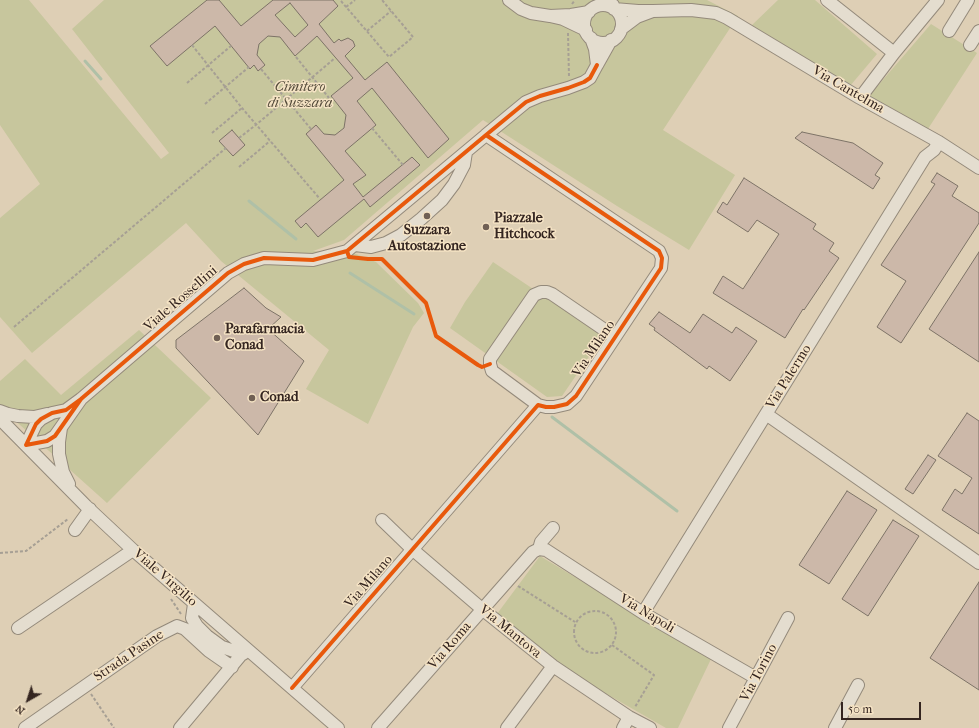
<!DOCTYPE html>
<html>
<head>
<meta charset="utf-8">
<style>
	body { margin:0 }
	#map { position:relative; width:979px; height:728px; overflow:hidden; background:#decfb5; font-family:"IM FELL French Canon",serif }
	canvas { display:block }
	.north { position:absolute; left:8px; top:680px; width:40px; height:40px; -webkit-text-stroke:3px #f5e3c4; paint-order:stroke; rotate:219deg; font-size:11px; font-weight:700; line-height:16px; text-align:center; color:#342520 }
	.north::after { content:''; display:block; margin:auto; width:14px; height:18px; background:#342520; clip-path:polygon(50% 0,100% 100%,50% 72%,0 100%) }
	.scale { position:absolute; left:841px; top:702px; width:80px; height:18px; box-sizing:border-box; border:2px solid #342520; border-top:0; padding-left:5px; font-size:12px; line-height:14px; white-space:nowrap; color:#342520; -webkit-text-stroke:3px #f5e3c4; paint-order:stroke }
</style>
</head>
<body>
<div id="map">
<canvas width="979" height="728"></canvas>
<div class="north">N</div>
<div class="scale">50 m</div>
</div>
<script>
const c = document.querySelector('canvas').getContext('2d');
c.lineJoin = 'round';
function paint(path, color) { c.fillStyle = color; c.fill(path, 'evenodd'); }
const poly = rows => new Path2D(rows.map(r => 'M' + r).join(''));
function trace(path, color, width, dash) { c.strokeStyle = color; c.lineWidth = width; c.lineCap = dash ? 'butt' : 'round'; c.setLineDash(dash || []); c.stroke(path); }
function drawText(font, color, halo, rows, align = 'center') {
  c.font = font + ' "IM FELL French Canon",serif'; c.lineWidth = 3; c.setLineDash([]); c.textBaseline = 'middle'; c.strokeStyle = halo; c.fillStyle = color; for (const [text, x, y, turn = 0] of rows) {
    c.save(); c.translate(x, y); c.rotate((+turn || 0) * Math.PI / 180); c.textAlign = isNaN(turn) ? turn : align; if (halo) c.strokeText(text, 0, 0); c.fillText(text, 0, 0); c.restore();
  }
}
paint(poly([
	[0,0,29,0,161,159,169,153,72,29,104,0,707,0,738,16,663,130,735,175,689,250,617,206,483,120,344,240,313,251,356,254,376,262,418,303,424,313,413,327,368,424,306,389,329,350,221,261,186,223,32,353,0,317,0,218,40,184,0,125],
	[778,0,815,0,877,54,850,86,752,25],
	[931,24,977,53,926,132,869,96],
	[493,262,603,336,562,396,547,397,450,328,465,302],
	[139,330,211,398,107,503,0,407,0,381,25,359,61,395],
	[540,556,711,659,678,728,666,728,556,665,494,618]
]), '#c7c69d');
trace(poly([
	[85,61,101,79],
	[249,201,296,239],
	[350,273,414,314],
	[552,417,677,511]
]), '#afc0a7', 3);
const building = poly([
	[207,0,219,0,241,26,273,0,333,0,338,6,319,24,334,43,339,39,341,41,348,38,353,41,355,46,345,56,365,80,387,62,449,139,428,158,372,88,357,101,376,125,345,151,366,175,353,184,363,197,412,157,420,165,370,207,364,199,318,237,306,223,301,228,295,221,344,180,306,134,316,125,324,134,335,135,344,128,346,115,331,96,353,78,317,36,295,56,280,37,268,36,259,44,257,55,265,65,258,71,254,65,250,69,215,26,167,66,150,46,207,0],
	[290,3,308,25,295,37,275,15,290,3],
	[232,130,245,145,233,156,219,141,232,130],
	[802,132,853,143,883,163,875,175,880,178,873,189,795,138,802,132],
	[937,173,958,186,952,196,979,213,979,223,901,343,877,327,906,281,881,265,935,184,931,182,937,173],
	[744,178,816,224,813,229,834,243,829,251,839,258,804,310,803,309,785,338,713,293,723,276,743,289,779,234,757,220,748,232,717,212,723,202,727,205,744,178],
	[979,252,979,362,929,329,979,252],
	[244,288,266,308,281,317,268,329,304,361,258,435,176,348,176,340,244,288],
	[659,312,690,333,703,314,732,333,736,327,757,341,730,381,709,366,707,369,654,330,655,328,649,324,659,312],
	[967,413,979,421,979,534,942,510,955,489,962,494,972,478,938,456,967,413],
	[928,455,936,460,913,494,905,489,928,455],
	[847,491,877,510,829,584,799,565,847,491],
	[893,520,919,536,868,616,842,599,893,520],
	[979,582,979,690,930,658,979,582]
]);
paint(building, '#ccb8a9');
trace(building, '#7d7367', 1);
const minor = poly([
	[509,0,521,9,531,13,550,16],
	[827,0,894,53],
	[613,5,614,9,638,11,653,11,637,17,621,29],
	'584 24a19 19 0 1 1 38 0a19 19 0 1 1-38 0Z',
	[653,11,691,10,716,13,727,18,860,98,939,142,979,168],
	[586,30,563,19,550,16,571,15,589,12],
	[949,31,968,0],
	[591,38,595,49,597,65,611,40],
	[970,45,979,31],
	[860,98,894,53,938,0],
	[355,245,371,247,386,243,401,235,421,219,442,200,454,184,464,165,466,152],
	[81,399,55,436,47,441,26,445,36,424,41,419,52,413,66,410,81,399,228,273,244,264,264,258,313,260,347,251,486,135],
	[538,405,492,371,490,364,490,359,534,295,541,292,547,292,552,294,615,337],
	[0,411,8,414,18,416,34,417,47,414],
	[766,414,979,563],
	[0,419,86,506,133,550,338,728],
	[61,428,59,442,59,454,63,472,69,484],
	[382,520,412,549,482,609,553,666,629,717,650,728],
	[75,530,90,509],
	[539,549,546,550,643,613,756,678],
	[194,604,192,618,197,626,207,636,222,647,243,654],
	[643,613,925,157,934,150,939,142],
	[18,628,133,550],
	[292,688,538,405,546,407,554,407,567,404,576,396,661,268,662,258,659,251,486,135,526,102,540,96,568,88,584,82,590,78,597,65],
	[25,728,157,636,177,626,185,629,209,651,232,667],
	[180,728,246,649],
	[378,728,533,552,539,549,541,542,553,528],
	[507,728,553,666],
	[623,728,629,717],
	[729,728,788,618],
	[835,728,858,685]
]);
trace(minor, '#948a7b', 14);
trace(poly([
	[341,1,389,57,413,37,382,0],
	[572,4,575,0],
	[346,7,355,0],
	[367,31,391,11],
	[568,33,569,77],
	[192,45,242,108,320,199],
	[296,57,329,98],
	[261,69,311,129],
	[187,83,231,46],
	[205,104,249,67],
	[372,128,403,165],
	[212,133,242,108],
	[239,138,257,124,335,58],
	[239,167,270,141],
	[357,258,382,259,426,303,436,336,479,366],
	[14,327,226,148],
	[0,553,26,551,68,519],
	[518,586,575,622],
	[171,599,181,614],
	'574 632a21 21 0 1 1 42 0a21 21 0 1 1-42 0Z',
	[612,645,654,675,635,707],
	[91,694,114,728]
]), '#a69f94', 2, [3, 2]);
trace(minor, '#e4ddcf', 12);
trace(poly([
	[347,251,349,257,368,259,382,259,426,303,436,336,478,365,482,367,490,364],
	[81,399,55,436,47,441,26,445,36,424,41,419,52,413,66,410,81,399,228,273,244,264,264,258,313,260,347,251,486,135],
	[292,688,538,405,546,407,554,407,567,404,576,396,661,268,662,258,659,251,486,135,526,102,540,96,568,88,584,82,590,78,597,65]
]), '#e8590c', 4);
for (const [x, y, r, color] of [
	[427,216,4,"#706054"],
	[486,227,4,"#706054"],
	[217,338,4,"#706054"],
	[252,398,4,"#706054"]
]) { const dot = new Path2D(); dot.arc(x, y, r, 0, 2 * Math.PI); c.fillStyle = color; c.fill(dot); trace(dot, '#f5e3c4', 1.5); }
drawText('italic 14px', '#544b3a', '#f5e3c4', [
	["Cimitero",300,88],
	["di Suzzara",300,104]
]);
drawText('14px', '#342520', '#f5e3c4', [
	["Via Cantelma",848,90,30],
	["Viale Rossellini",181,299,-41],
	["Via Milano",594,349,-56],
	["Via Palermo",789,377,-58],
	["Viale Virgilio",165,578,41],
	["Via Milano",369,582,-49],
	["Via Napoli",647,614,31],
	["Via Mantova",510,632,39],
	["Via Roma",450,646,-49],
	["Strada Pasine",129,656,-34],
	["Via Torino",759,673,-62]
]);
drawText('bold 14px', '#342520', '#f5e3c4', [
	["Piazzale",494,219],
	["Hitchcock",494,235],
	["Suzzara",427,231,"center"],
	["Autostazione",427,247,"center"],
	["Parafarmacia",225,330],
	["Conad",225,346],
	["Conad",260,398]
], 'left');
</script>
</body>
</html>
